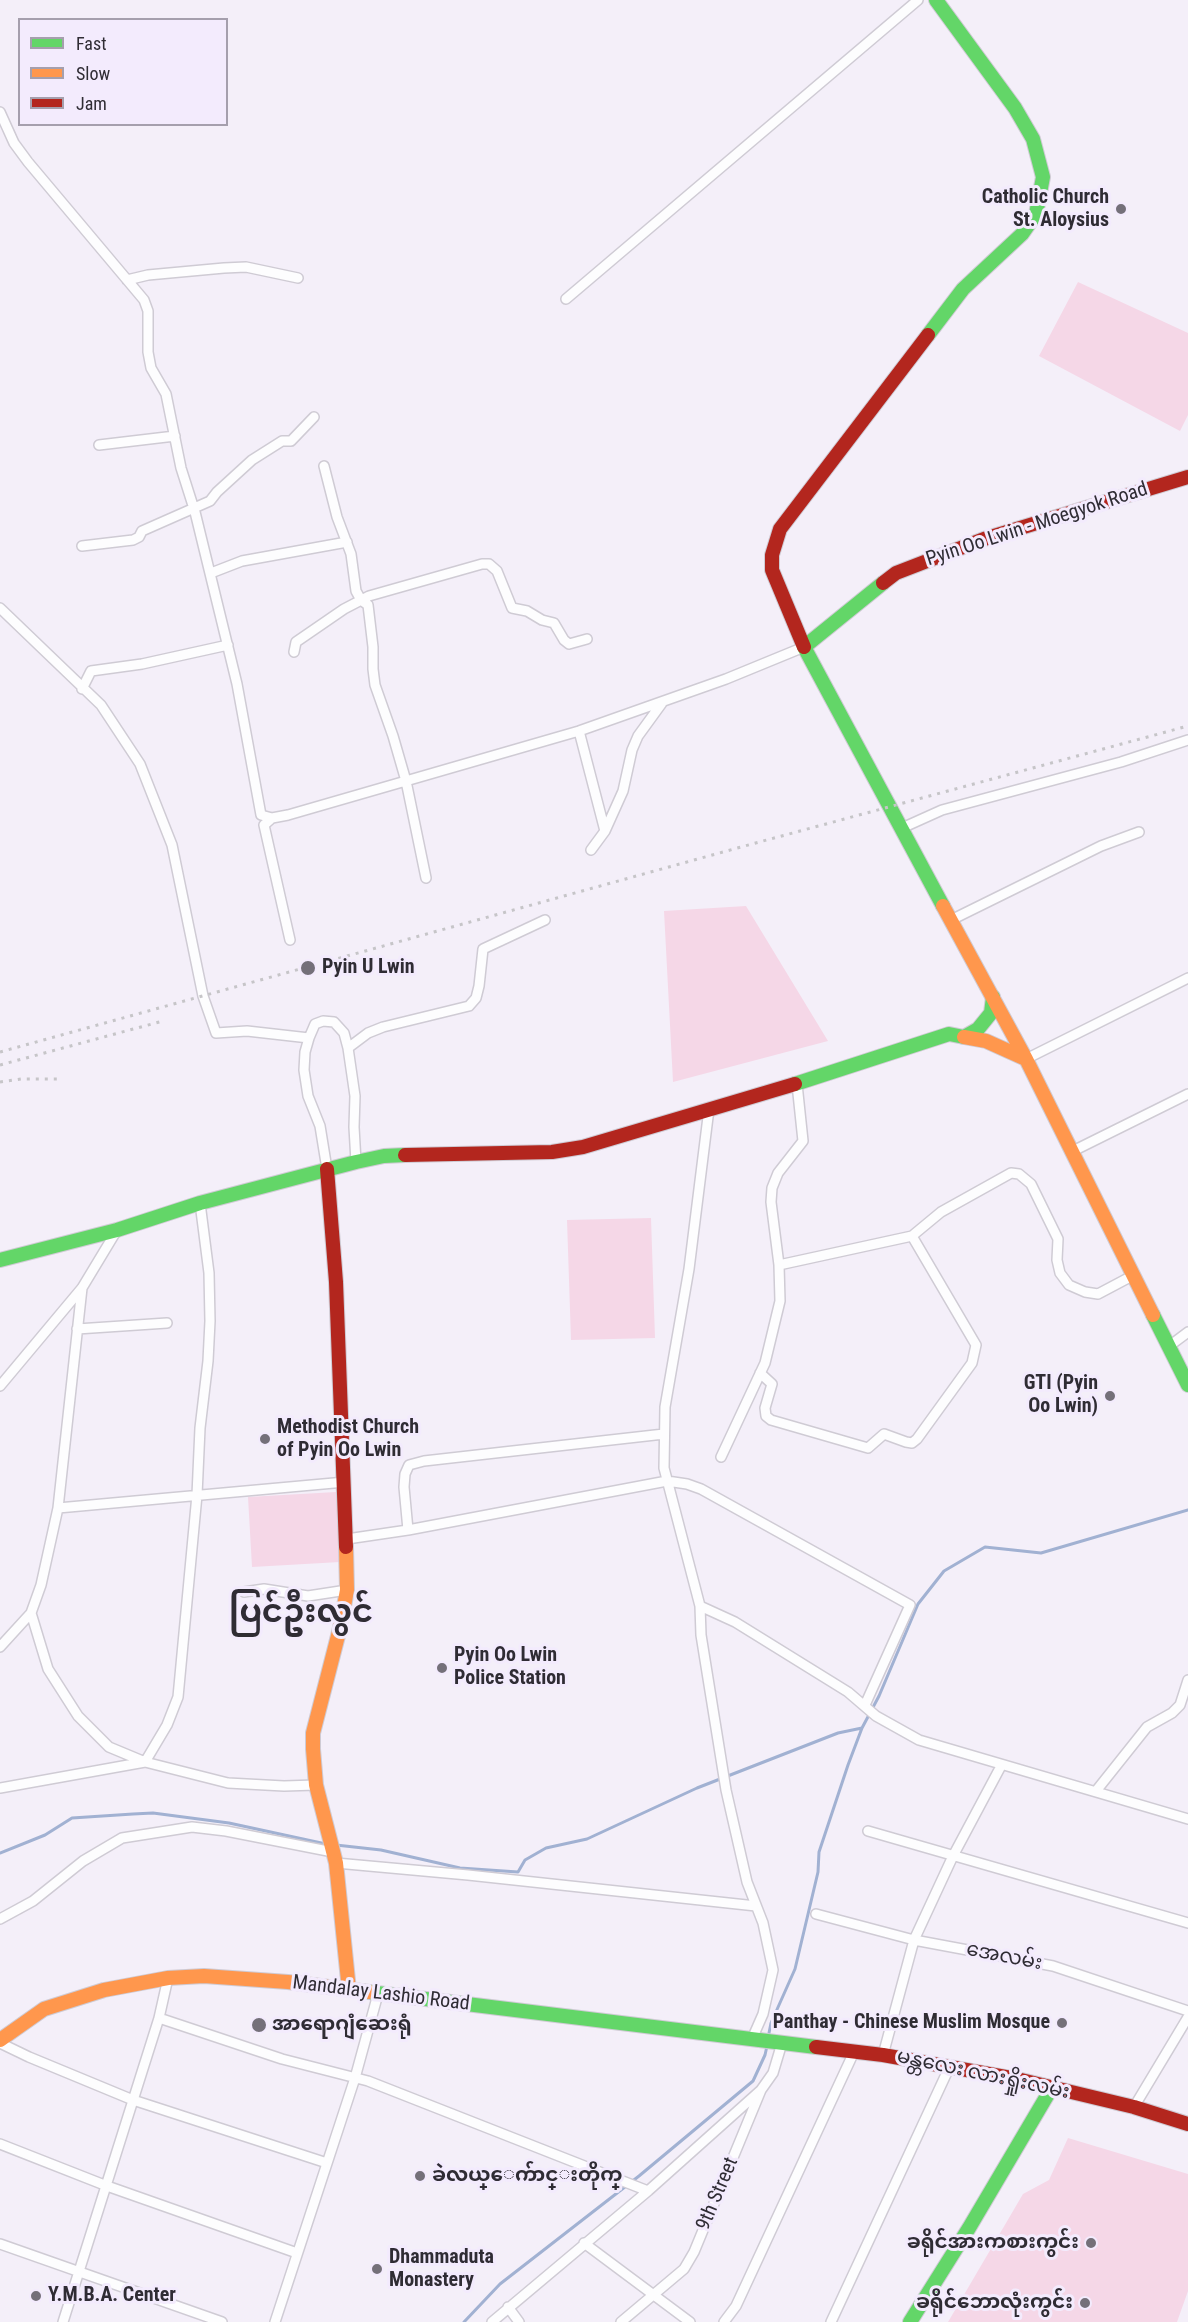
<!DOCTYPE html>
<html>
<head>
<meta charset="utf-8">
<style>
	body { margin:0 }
	#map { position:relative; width:1188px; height:2322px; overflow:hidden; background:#f4eff9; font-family:"Roboto Condensed",sans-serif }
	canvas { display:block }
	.legend { position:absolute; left:18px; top:18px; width:210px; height:108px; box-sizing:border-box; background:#f3ebfd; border:2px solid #a59fad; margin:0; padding:8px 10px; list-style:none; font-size:18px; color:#2f2c34 }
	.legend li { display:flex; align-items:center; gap:12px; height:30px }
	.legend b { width:30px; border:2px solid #a59fad }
</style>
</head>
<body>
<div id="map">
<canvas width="1188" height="2322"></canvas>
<ul class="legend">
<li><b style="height:8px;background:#63d668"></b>Fast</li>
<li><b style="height:8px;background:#ff974d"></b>Slow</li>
<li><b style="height:8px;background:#b3261e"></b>Jam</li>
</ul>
</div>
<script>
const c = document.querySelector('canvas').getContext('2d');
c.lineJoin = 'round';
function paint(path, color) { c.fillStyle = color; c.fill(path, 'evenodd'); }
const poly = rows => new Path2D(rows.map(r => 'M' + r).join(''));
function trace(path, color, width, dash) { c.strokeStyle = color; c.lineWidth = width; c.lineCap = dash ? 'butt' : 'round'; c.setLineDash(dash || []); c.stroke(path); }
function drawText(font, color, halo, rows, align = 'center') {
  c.font = font + ' "Roboto Condensed","Noto Sans Myanmar",sans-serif'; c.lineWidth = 6; c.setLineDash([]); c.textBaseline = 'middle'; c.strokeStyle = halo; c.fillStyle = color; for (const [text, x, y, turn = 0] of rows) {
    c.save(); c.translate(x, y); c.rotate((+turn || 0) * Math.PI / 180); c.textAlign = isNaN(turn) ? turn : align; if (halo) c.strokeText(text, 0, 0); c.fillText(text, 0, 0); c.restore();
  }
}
paint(poly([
	[1078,282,1188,333,1188,415,1180,431,1039,356],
	[746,906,828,1041,673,1082,664,911],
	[651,1218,655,1338,571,1340,567,1220],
	[336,1492,340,1562,252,1567,248,1497],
	[1068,2138,1188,2174,1188,2291,1177,2322,948,2322,1023,2194,1049,2180]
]), '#f5d7e7');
trace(poly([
	[336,1845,381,1850,460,1868,518,1872,525,1860,546,1848,587,1839,697,1788,838,1733,862,1728],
	[0,1853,45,1835,72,1818,133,1814,153,1813,229,1823,326,1844],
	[769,2033,771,2023,795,1969,818,1872,819,1852,848,1765,862,1728,879,1696,918,1604,944,1571,985,1547,1041,1553,1188,1510],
	[464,2322,500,2284,639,2176,753,2081,765,2055,767,2046]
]), '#a1b1d2', 3);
const street = poly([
	[0,112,14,143,28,162,144,300,148,311,148,352,151,368,166,394,181,468,195,512,237,684,261,815,272,818,288,815,579,731,726,679,804,647],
	[127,280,148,275,224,268,246,267,298,278],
	[566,299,918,0],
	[99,445,175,436],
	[324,466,337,517,351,554,356,591,361,600,368,605,373,647,373,669,375,685,393,736,406,781,426,878],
	[82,546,133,540,139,537,142,531,210,501,217,492,252,460,282,441,291,441,314,417],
	[211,573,242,561,347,542],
	[0,608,101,705,140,764,172,845,203,996,216,1033,247,1031,309,1038],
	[294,652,296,642,344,609,369,596,482,564,489,564,497,571,512,608,527,611,542,620,554,623,564,640,569,644,587,639],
	[82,689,91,671,142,664,228,645],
	[579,731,605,831],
	[272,818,264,825,290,940],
	[902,828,942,810,1121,762,1188,740],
	[591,850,605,831,623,791,632,750,638,736,662,703],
	[951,920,1101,846,1139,832],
	[348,1048,368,1033,383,1027,469,1006,476,998,479,986,483,949,545,920],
	[1026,1059,1188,978],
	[709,1109,689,1269,665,1407,664,1468,700,1606,701,1635,726,1790,747,1882,763,1923,773,1970,763,2014,752,2039],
	[1073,1151,1188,1094],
	[327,1169,320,1126,308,1096,304,1070,305,1052,309,1038,315,1024,323,1021,334,1022,344,1033,348,1048,355,1096,354,1127,356,1162],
	[779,1265,912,1236,941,1212,1011,1173,1019,1174,1031,1184,1058,1239,1057,1260,1060,1273,1069,1285,1085,1292,1098,1294,1132,1276],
	[77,1329,167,1323],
	[1168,1347,1188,1332],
	[760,1373,772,1384,765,1408,766,1416,771,1420,868,1448,884,1434,906,1442,912,1443,917,1439,972,1363,976,1345,912,1236],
	[0,1386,82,1288,117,1230],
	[721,1457,765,1363,780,1301,779,1265,771,1202,772,1188,778,1173,803,1141,797,1084],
	[58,1508,345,1482],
	[408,1530,404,1487,405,1474,409,1465,424,1461,664,1434],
	[347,1539,408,1530,667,1481,687,1484,701,1489,910,1605,865,1705],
	[244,1592,264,1589,308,1596,347,1590],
	[700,1606,735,1622,848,1692,876,1716,919,1740,1188,1819],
	[31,1613,48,1669,78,1716,109,1747,145,1762,228,1783,284,1786,316,1785],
	[0,1647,31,1613,41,1585,58,1508,82,1288],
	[0,1788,145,1762,167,1725,178,1697,197,1495,200,1428,208,1361,210,1321,209,1273,200,1203],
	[1096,1791,1147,1727,1172,1713,1180,1705,1188,1680],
	[868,1831,1188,1923],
	[336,1863,468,1875,756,1906],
	[816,1914,914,1940,1053,1966,1188,2011],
	[0,1919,33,1901,83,1861,122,1838,192,1827,226,1831,333,1852],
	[159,2018,282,2059,368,2081,648,2191],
	[0,2043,29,2057,133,2100,327,2163],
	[883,2055,914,1940,953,1856,1001,1766],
	[1134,2107,1188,2017],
	[0,2144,107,2186,297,2253],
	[584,2243,690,2322],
	[0,2244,222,2322],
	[508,2307,519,2322],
	[63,2322,159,2018,168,1978],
	[275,2322,355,2078,378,1994],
	[492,2322,648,2191,761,2090],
	[621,2322,684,2269,694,2252,761,2090,773,2073,782,2043],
	[724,2322,736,2306,854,2052],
	[831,2322,949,2068]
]);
const fast = poly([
	[928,335,963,289,1022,234,1036,214,1043,177,1033,139,1015,108,936,0],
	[883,583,804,647,943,906],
	[795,1084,949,1034,964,1037,978,1029,991,1013,993,997],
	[0,1260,117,1230,200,1203,356,1162,384,1156,405,1155],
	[1153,1315,1188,1385],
	[369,1992,816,2047],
	[910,2322,969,2228,1051,2089]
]);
const slow = poly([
	[943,906,1026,1059,1153,1315],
	[964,1037,986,1041,1026,1059],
	[346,1547,347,1590,340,1628,313,1733,313,1749,316,1785,336,1863,349,1990],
	[0,2040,44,2009,104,1990,168,1978,204,1976,288,1982,369,1992]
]);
const jam = poly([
	[883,583,896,573,984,539,1188,477],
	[804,647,772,570,772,555,780,529,928,335],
	[405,1155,552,1152,583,1147,795,1084],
	[327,1169,336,1282,346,1547],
	[816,2047,883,2055,1017,2079,1134,2107,1188,2124]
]);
trace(street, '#cfcbd4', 12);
trace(fast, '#cfcbd4', 16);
trace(slow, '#cfcbd4', 16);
trace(jam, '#cfcbd4', 16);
trace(street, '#fdfdfe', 9);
trace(fast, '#63d668', 14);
trace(slow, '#ff974d', 14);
trace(jam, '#b3261e', 14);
trace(poly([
	[0,1052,752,844,1188,726],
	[0,1065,163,1021],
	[0,1082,21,1079,60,1079]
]), '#c6c5c8', 3, [3, 6]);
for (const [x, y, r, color] of [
	[1121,209,6,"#747079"],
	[308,968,8,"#747079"],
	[1110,1396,6,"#747079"],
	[265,1439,6,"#747079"],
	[442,1668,6,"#747079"],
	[1062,2023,6,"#747079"],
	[259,2025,8,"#747079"],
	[420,2176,6,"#747079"],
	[1091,2243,6,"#747079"],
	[377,2269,6,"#747079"],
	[36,2296,6,"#747079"],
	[1085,2303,6,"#747079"]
]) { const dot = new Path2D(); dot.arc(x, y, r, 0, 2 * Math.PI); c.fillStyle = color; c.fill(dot); trace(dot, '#f3ebfd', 2); }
drawText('bold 20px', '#2f2c34', '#f3ebfd', [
	["Catholic Church",1109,198,"right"],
	["St. Aloysius",1109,221,"right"],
	["Pyin U Lwin",322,968],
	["GTI (Pyin",1098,1384,"right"],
	["Oo Lwin)",1098,1407,"right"],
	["Methodist Church",277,1428],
	["of Pyin Oo Lwin",277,1451],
	["Pyin Oo Lwin",454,1656],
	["Police Station",454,1679],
	["Panthay - Chinese Muslim Mosque",1050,2023,"right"],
	["အာရောဂျံဆေးရုံ",272,2025],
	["ခဲလယ္ေက်ာင္းတိုက္",432,2176],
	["ခရိုင်အားကစားကွင်း",1079,2243,"right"],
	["Dhammaduta",389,2258],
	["Monastery",389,2281],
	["Y.M.B.A. Center",48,2296],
	["ခရိုင်ဘောလုံးကွင်း",1073,2303,"right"]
], 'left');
drawText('20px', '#2f2c34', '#f3ebfd', [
	["Pyin Oo Lwin - Moegyok Road",1037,525,-18],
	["အေလမ်း",1004,1957,11],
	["Mandalay Lashio Road",381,1994,7],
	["မန္တလေး လားရှိုးလမ်း",983,2075,12],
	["9th Street",718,2194,-67]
]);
drawText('bold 32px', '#2f2c34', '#f3ebfd', [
	["ပြင်ဦးလွင်",301,1614]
]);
</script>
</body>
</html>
